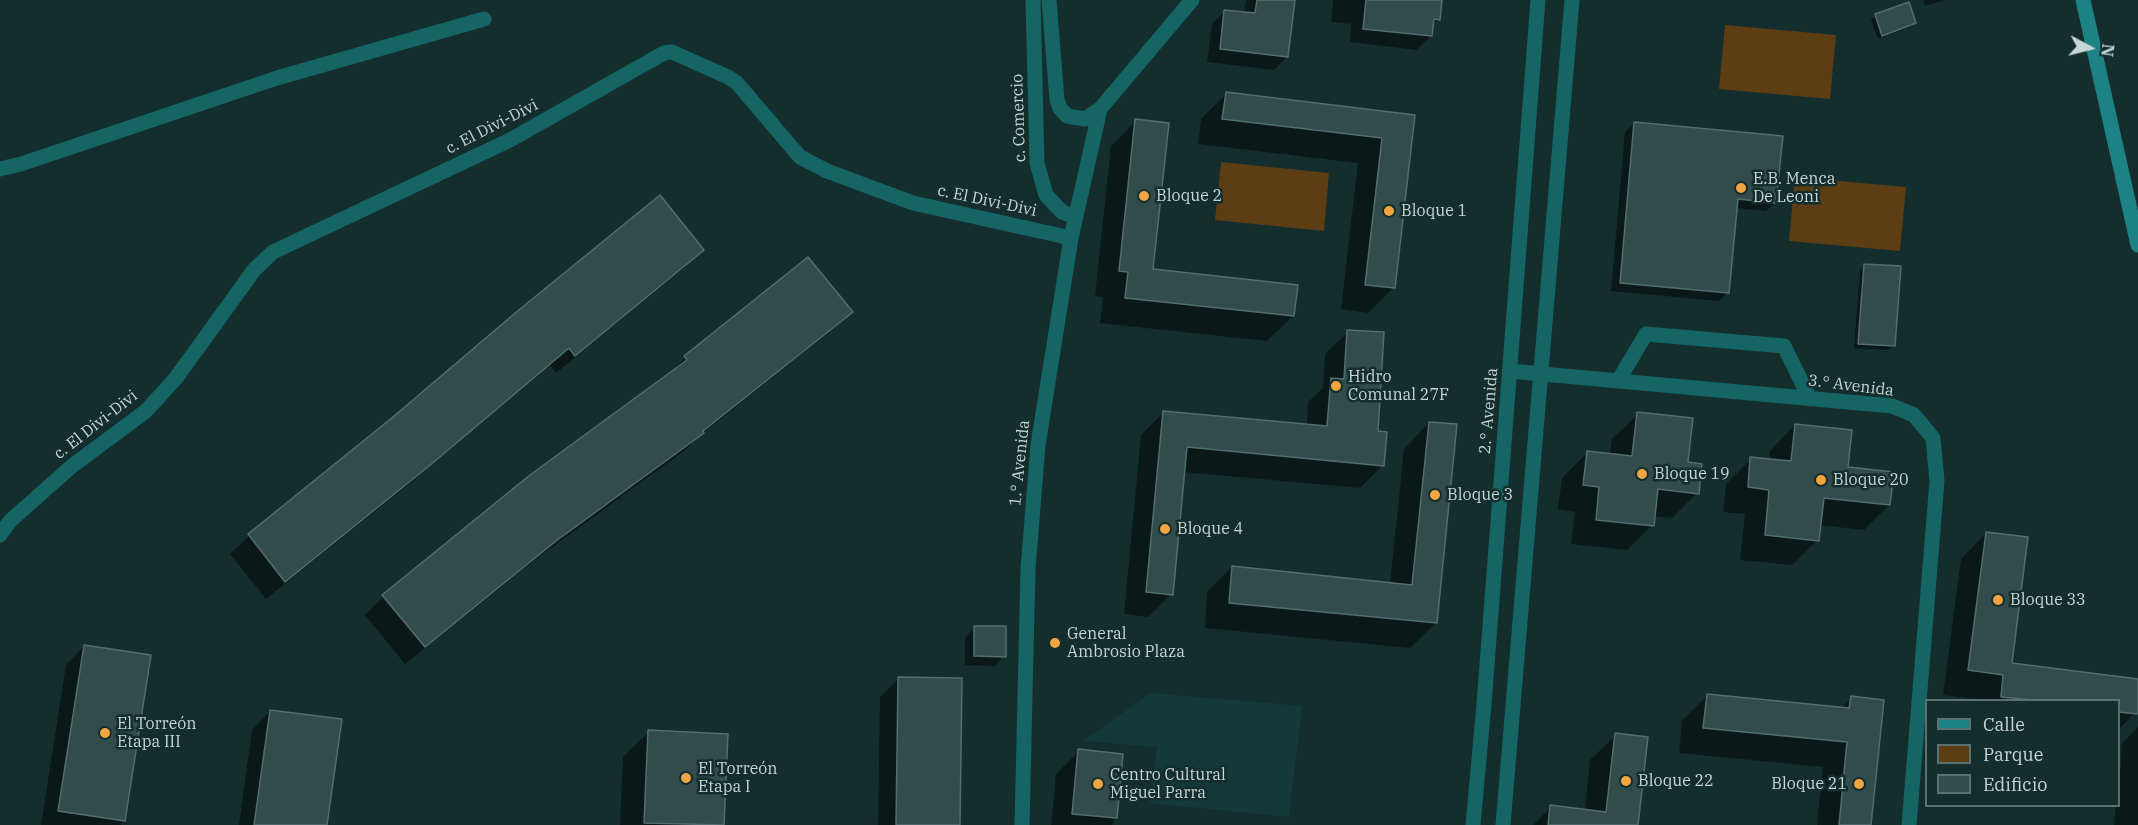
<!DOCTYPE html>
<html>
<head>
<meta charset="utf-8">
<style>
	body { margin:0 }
	#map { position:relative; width:2138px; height:825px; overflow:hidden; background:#142e2e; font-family:"IBM Plex Serif",serif }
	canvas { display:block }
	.legend { position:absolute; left:1925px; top:699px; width:195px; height:108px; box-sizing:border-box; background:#142e2e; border:2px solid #5b7171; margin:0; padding:8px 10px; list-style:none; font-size:18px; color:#c6d5d5 }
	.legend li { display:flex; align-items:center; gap:12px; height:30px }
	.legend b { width:30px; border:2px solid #5b7171 }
	.north { position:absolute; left:2060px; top:18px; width:60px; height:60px; -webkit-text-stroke:4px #142e2e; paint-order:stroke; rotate:97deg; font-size:16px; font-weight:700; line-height:24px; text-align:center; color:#c6d5d5 }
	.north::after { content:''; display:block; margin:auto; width:21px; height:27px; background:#c6d5d5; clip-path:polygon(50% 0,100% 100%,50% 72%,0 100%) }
</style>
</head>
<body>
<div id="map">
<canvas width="2138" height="825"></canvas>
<ul class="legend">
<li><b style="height:8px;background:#1d8283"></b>Calle</li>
<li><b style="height:16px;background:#5c3d14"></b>Parque</li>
<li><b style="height:16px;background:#324c4c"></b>Edificio</li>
</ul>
<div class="north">N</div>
</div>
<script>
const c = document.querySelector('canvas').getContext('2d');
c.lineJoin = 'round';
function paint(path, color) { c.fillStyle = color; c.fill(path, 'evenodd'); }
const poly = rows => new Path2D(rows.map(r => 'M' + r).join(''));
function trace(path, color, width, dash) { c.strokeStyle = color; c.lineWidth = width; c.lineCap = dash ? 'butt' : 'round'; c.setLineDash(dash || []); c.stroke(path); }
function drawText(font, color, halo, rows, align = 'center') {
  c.font = font + ' "IBM Plex Serif",serif'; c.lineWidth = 5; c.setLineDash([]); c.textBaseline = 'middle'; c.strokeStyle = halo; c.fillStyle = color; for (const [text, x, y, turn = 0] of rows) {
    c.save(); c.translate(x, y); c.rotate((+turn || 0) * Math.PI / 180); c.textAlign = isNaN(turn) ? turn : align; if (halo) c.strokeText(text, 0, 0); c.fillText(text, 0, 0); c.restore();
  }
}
paint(poly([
	[1151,693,1302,706,1289,817,1150,803,1157,747,1083,741]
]), '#143939');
paint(poly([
	[1725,25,1836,35,1830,99,1719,89],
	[1221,162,1329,173,1324,231,1215,220],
	[1795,177,1906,187,1900,251,1789,241]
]), '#5c3d14');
paint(poly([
	[1246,0,1293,0,1287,57,1274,70,1207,62,1212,24,1225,11,1244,13],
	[1333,0,1440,0,1438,19,1432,26,1431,36,1417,50,1350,42,1351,24,1331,22],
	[1923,0,1944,0,1925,6],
	[1876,16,1915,23,1910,27,1878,39,1871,20],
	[1226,94,1413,116,1393,288,1368,313,1341,309,1358,163,1198,144,1201,119],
	[1136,121,1152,271,1293,316,1267,341,1100,323,1103,297,1095,296,1111,146],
	[1634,123,1775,202,1766,211,1736,208,1728,292,1719,301,1611,291,1625,132],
	[702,250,684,268,556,373,550,365,414,480,266,599,230,554,249,536,394,418],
	[1865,265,1894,346,1889,350,1854,348,1860,270],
	[851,312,832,330,697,438,684,451,536,559,405,664,365,615,383,597,667,376,685,358],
	[1348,332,1377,433,1383,465,1360,488,1183,472,1171,594,1148,617,1124,614,1141,435,1164,412,1307,426,1308,402,1323,388,1325,354],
	[1638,414,1686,464,1697,493,1672,518,1653,516,1652,525,1627,550,1571,544,1575,512,1558,509,1562,478,1587,453,1610,455,1612,439],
	[1429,423,1436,623,1410,648,1205,628,1207,592,1232,567,1390,584,1404,449],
	[1795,425,1889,505,1864,530,1819,525,1818,540,1792,565,1740,560,1745,514,1723,512,1726,484,1751,459,1769,461,1770,451],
	[1986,533,2010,664,2138,681,2135,713,2118,730,2118,700,1979,700,1943,695,1961,559],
	[975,627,1004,656,995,666,965,665,965,637],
	[84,646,124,820,121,825,41,825,66,665],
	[899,678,959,825,878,825,880,697],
	[1707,696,1840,709,1852,698,1870,825,1817,825,1823,767,1679,753,1682,721],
	[270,711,325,825,239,825,252,730],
	[2138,727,2138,825,2114,825,2116,806,2118,806,2122,743],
	[649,732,726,735,722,825,620,825,623,757],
	[1616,735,1636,825,1533,825,1551,807,1585,811,1590,760],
	[1079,751,1116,817,1112,825,1051,825,1056,774]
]), '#0007');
const building = poly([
	[1257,0,1295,0,1288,57,1220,49,1224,10,1255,13,1257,0],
	[1366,0,1442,0,1440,20,1434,19,1432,36,1363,29,1366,0],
	[1909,2,1916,23,1882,36,1875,14,1909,2],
	[1226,92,1415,115,1395,288,1365,285,1382,138,1222,119,1226,92],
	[1135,119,1169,123,1153,269,1298,285,1294,316,1125,298,1128,272,1119,271,1135,119],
	[1634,122,1783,136,1776,203,1738,199,1729,293,1620,283,1634,122],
	[660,195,704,250,575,356,569,348,434,462,285,582,248,534,393,417,514,314,660,195],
	[808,257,853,312,703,431,704,433,556,541,425,647,382,595,530,475,687,360,684,356,808,257],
	[1864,264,1901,266,1895,346,1858,344,1864,264],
	[1347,330,1384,332,1378,431,1387,432,1384,466,1187,447,1173,595,1146,592,1163,411,1327,426,1331,378,1344,379,1347,330],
	[1637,412,1693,418,1688,462,1702,464,1699,494,1658,489,1654,526,1596,520,1599,487,1583,485,1587,451,1632,456,1637,412],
	[1429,422,1457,424,1437,623,1229,603,1232,566,1412,585,1429,422],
	[1795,424,1852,430,1848,467,1894,472,1890,505,1824,498,1819,541,1765,535,1769,490,1748,487,1750,457,1791,461,1795,424],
	[1986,532,2028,537,2012,663,2138,679,2138,714,2118,712,2118,700,2032,700,2001,697,2003,675,1968,670,1986,532],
	[974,626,1006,626,1006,657,974,656,974,626],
	[84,645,151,655,125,821,58,811,84,645],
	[898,677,962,678,960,825,896,825,898,677],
	[1707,694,1849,708,1851,696,1884,700,1871,825,1839,825,1847,742,1703,728,1707,694],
	[270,710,342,719,327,825,254,825,270,710],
	[648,730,728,734,724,825,644,823,648,730],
	[1615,733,1648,737,1638,825,1548,825,1550,805,1606,812,1615,733],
	[1078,749,1123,754,1117,818,1072,814,1078,749]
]);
paint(building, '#324c4c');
trace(building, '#526e6e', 1.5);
trace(poly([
	[1033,0,1037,163,1046,195,1062,212,1076,217],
	[1049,0,1057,100,1060,108,1067,116,1085,119,1100,109,1192,0],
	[0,169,21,164,277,78,484,19],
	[1510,371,1892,406,1914,415,1933,438,1937,481,1909,825],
	[1618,381,1646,334,1784,346,1810,399],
	[0,535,10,521,72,466,146,411,176,378,254,270,273,252,510,140,664,53,672,52,728,77,737,83,800,157,827,171,913,203,1071,238],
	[1022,825,1028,569,1038,445,1071,238,1100,109],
	[1473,825,1484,704,1538,0],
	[1503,825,1572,0]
]), '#156565', 15);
trace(poly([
	[2083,0,2138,245]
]), '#1d8283', 15);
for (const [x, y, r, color] of [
	[1741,188,6,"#f2a541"],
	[1144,196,6,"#f2a541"],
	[1389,211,6,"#f2a541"],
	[1336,386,6,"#f2a541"],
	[1642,474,6,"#f2a541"],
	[1821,480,6,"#f2a541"],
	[1435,495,6,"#f2a541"],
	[1165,529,6,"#f2a541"],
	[1998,600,6,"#f2a541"],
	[1055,643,6,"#f2a541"],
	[105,733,6,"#f2a541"],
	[686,778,6,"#f2a541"],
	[1626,781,6,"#f2a541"],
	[1098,784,6,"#f2a541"],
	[1859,784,6,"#f2a541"]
]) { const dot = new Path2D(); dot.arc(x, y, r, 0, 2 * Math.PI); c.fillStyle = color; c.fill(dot); trace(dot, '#142e2e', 2); }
drawText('16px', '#c6d5d5', '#142e2e', [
	["c. Comercio",1019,118,-92],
	["c. El Divi-Divi",492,127,-27],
	["c. El Divi-Divi",987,201,12],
	["3.° Avenida",1851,386,7],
	["2.° Avenida",1489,411,-85],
	["c. El Divi-Divi",96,425,-38],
	["1.° Avenida",1020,463,-84]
]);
drawText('16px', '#c6d5d5', '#142e2e', [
	["E.B. Menca",1753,179],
	["De Leoni",1753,197],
	["Bloque 2",1156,196],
	["Bloque 1",1401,211],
	["Hidro",1348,377],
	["Comunal 27F",1348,395],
	["Bloque 19",1654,474],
	["Bloque 20",1833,480],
	["Bloque 3",1447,495],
	["Bloque 4",1177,529],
	["Bloque 33",2010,600],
	["General",1067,634],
	["Ambrosio Plaza",1067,652],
	["El Torreón",117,724],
	["Etapa III",117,742],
	["El Torreón",698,769],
	["Etapa I",698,787],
	["Centro Cultural",1110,775],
	["Miguel Parra",1110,793],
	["Bloque 22",1638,781],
	["Bloque 21",1847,784,"right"]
], 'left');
</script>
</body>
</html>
